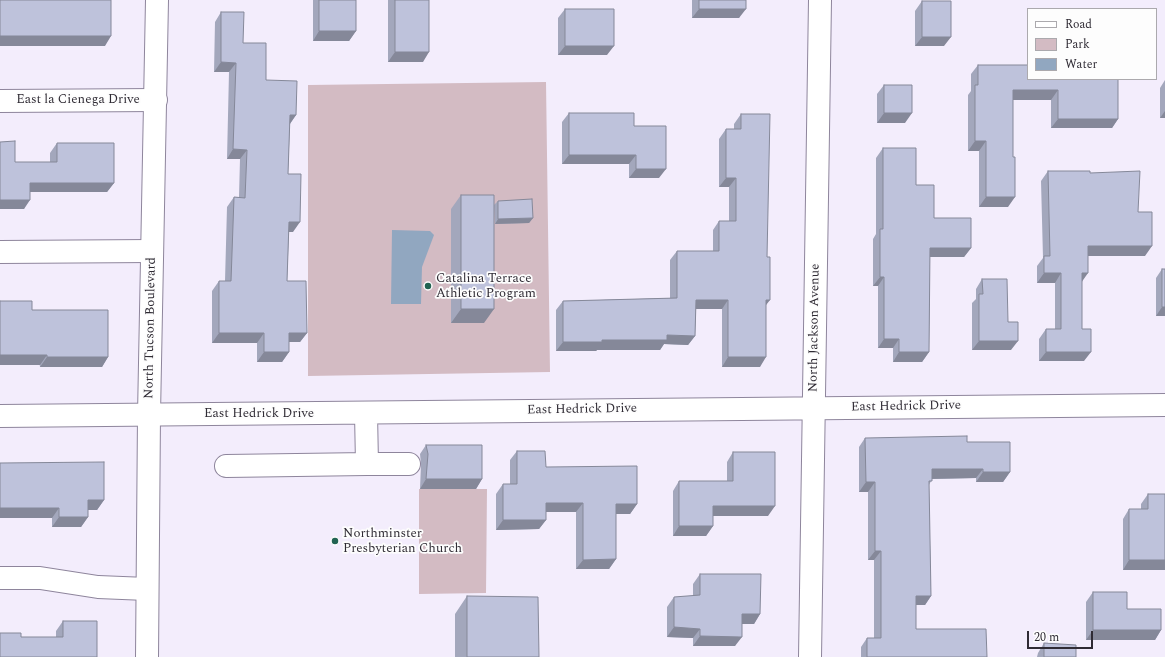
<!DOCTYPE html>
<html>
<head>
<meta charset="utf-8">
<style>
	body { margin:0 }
	#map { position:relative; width:1165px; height:657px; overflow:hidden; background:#f3edfc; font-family:Spectral,serif }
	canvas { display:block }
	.legend { position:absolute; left:1027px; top:8px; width:130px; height:72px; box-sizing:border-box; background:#fdfdfd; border:1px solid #aba9ad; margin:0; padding:5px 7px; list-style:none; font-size:12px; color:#2f2b34 }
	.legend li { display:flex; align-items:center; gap:8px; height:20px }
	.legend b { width:20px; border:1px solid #aba9ad }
	.scale { position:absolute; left:1027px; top:631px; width:66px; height:18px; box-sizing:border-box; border:2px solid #2f2b34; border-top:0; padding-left:5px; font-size:12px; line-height:14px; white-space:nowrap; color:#2f2b34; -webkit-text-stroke:3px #fdfdfd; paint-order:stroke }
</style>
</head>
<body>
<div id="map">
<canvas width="1165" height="657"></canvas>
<ul class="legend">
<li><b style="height:5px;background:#fff"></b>Road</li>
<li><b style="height:11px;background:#d3bbc3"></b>Park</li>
<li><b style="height:11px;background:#91a7c0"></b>Water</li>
</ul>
<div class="scale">20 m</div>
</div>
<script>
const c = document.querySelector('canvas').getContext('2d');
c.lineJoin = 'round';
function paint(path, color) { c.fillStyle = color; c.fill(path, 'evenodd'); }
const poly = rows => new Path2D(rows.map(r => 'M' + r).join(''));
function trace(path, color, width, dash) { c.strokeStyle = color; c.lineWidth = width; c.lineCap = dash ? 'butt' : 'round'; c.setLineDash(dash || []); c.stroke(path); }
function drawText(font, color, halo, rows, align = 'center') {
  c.font = font + ' Spectral,serif'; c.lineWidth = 3.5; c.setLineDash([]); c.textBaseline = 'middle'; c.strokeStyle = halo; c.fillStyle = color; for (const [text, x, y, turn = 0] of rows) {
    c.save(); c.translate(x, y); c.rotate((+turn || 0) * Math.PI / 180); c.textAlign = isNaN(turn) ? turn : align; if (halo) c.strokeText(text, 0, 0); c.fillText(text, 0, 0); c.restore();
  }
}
paint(poly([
	[546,82,550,372,308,376,308,85],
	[419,489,487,489,486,593,419,594]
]), '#d3bbc3');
paint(poly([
	[392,230,430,231,434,235,422,267,421,304,391,304]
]), '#91a7c0');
const minor = poly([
	[0,101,156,100],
	[0,252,152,251],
	[0,416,1165,405],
	[367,464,409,464],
	[226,466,367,464,366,413],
	[0,578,40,578,98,587,147,589],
	[810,657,820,0]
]);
const major = poly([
	[147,657,149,415,157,0]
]);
trace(minor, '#8e859c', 24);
trace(major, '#8e859c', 24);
trace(minor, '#fff', 22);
trace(major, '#fff', 22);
paint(poly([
	[313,0,356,0,356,31,349,41,313,41],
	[388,0,429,0,423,62,388,62],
	[692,0,746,0,739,18,692,18],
	[922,1,944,46,915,46,915,11],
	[565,9,607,55,558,55,558,18],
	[221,12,243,43,266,80,296,115,290,124,288,174,293,232,289,232,287,281,307,333,300,342,289,342,289,352,282,362,257,362,257,343,212,343,212,291,219,281,225,281,227,207,234,197,239,197,240,159,227,159,229,72,214,72,215,22],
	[978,65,1118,79,1118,119,1112,128,1051,128,1051,100,1013,100,1008,207,979,207,979,151,968,151,968,95,971,91,971,74],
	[1165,80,1165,118,1160,118,1160,88],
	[884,85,905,123,877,123,877,94],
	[569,113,634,126,659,178,629,178,629,164,562,164,562,122],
	[741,114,766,305,760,367,722,367,722,309,696,309,695,336,688,345,664,344,660,350,597,350,596,351,556,351,556,310,563,301,670,298,670,260,677,251,713,251,713,230,719,221,729,221,729,187,719,187,719,139,726,129,734,129,734,124],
	[57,143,114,183,107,192,30,192,24,209,0,209,15,162,50,162,50,153],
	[883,148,916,185,934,218,971,248,964,257,930,257,929,352,922,362,893,362,893,348,878,348,878,286,873,286,873,239,876,234,876,158],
	[1048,171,1090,173,1138,212,1145,256,1088,256,1082,282,1082,329,1084,361,1039,361,1039,339,1046,329,1055,329,1055,283,1037,283,1037,266,1043,258,1041,181],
	[461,195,484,323,451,323,451,209],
	[498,201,533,218,529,223,495,224,494,205],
	[1162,269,1165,316,1156,316,1156,278],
	[982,279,1008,322,1011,350,972,350,972,303,976,299,976,289],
	[32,310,108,357,102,367,40,367],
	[865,438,967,442,1010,472,1003,482,976,482,976,478,932,479,929,485,931,596,925,605,916,605,916,629,987,657,861,657,861,647,867,638,874,638,874,560,868,560,868,492,859,492,859,447],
	[426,445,482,479,476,489,420,489,421,464,420,454],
	[517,451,546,467,637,504,630,514,616,514,616,559,609,569,576,569,576,512,546,512,546,520,539,529,496,530,496,494,503,484,510,484,510,460],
	[733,452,768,516,713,516,713,526,706,536,673,536,673,491,679,481,727,481,727,462],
	[1148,494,1165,570,1123,570,1123,519,1129,509,1141,509,1141,504],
	[104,500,97,510,88,510,88,517,81,527,52,527,52,518,0,518],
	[700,574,760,614,754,624,742,624,735,646,693,646,693,638,667,637,667,607,674,597,693,596,693,584],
	[1093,592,1127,609,1161,630,1155,640,1086,640,1086,602],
	[467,596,539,657,455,657,455,614],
	[63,621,97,657,21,637,56,637,56,631],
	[1044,643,1076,657,1037,657,1038,653]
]), '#a3a7bc');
paint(poly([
	[699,9,746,9,739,18,692,18],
	[319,31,356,31,349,41,313,41],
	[0,36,111,36,105,46,0,46],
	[922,37,951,37,944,46,915,46],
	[565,46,614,46,607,55,558,55],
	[395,52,429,52,423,62,388,62],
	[221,62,236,63,229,72,214,72],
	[1013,90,1058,90,1051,100,1006,100],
	[1165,111,1165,118,1160,118],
	[884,113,912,113,905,123,877,123],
	[290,115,296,115,289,125],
	[1058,119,1118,119,1112,128,1051,128],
	[975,141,986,141,979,151,968,151],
	[233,149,247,150,240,159,227,159],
	[569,155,636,155,629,164,562,164],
	[636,169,666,169,659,178,629,178],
	[726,178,736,178,729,187,719,187],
	[30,183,114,183,107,192,24,192],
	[986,197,1015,197,1008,207,979,207],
	[0,200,30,200,24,209,0,209],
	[533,218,529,223,495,224,498,219],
	[289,222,300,222,293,232,282,232],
	[1088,246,1152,246,1145,256,1081,256],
	[930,248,971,248,964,257,924,257],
	[1044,273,1061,273,1055,283,1037,283],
	[1082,273,1088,273,1081,283],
	[880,277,884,277,878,286,873,286],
	[696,300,728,300,722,309,689,309],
	[766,300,770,300,763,309],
	[1162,307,1165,307,1165,316,1156,316],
	[461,309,494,309,484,323,451,323],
	[219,333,264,333,257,343,212,343],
	[289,333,307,333,300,342,282,342],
	[667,335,695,336,688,345,664,344,660,350,597,350,596,351,556,351,563,342,602,340],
	[884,339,899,339,893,348,878,348],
	[979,341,1018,341,1011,350,972,350],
	[264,352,289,352,282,362,257,362],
	[899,352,929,352,922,362,893,362],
	[1046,352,1091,352,1084,361,1039,361],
	[0,355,47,355,40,365,0,365],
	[47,357,108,357,102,367,40,367],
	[728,357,766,357,760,367,722,367],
	[932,469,983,469,976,478,926,479],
	[983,472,1010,472,1003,482,976,482],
	[426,479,482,479,476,489,420,489],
	[866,482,875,482,868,492,859,492],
	[88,500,104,500,97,510,81,510],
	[546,503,583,503,576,512,539,512],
	[616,504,637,504,630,514,609,514],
	[713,506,775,506,768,516,706,516],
	[0,508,59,508,52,518,0,518],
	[59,517,88,517,81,527,52,527],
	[503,520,546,520,539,529,496,530],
	[679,526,713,526,706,536,673,536],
	[875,551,881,551,874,560,868,560],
	[616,559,609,569,576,569,583,560],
	[1129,560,1165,560,1165,570,1123,570],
	[916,596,931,596,925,605,909,605],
	[742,614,760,614,754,624,735,624],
	[674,627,700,629,693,638,667,637],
	[1093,630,1161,630,1155,640,1086,640],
	[700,636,742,637,735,646,693,646]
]), '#858899');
const building = poly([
	[0,0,111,0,111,36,0,36,0,0],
	[319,0,356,0,356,31,319,31,319,0],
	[395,0,429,0,429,52,395,52,395,0],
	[699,0,746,0,746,9,699,9,699,0],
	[922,1,951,1,951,37,922,37,922,1],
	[565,9,614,9,614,46,565,46,565,9],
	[221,12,244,12,243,43,266,43,266,80,297,81,296,115,290,115,288,174,301,174,300,222,289,222,287,281,306,281,307,333,289,333,289,352,264,352,264,333,219,333,219,281,231,281,234,197,245,198,247,150,233,149,236,63,221,62,221,12],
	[978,65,1028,65,1028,79,1118,79,1118,119,1058,119,1058,90,1013,90,1013,157,1015,157,1015,197,986,197,986,141,975,141,975,85,978,85,978,65],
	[884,85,912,85,912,113,884,113,884,85],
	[569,113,634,113,634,126,666,126,666,169,636,169,636,155,569,155,569,113],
	[741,114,770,114,767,257,770,257,770,300,766,300,766,357,728,357,728,300,696,300,695,336,667,335,667,340,602,340,602,342,563,342,563,301,677,298,677,251,719,251,719,221,736,221,736,178,726,178,726,129,741,129,741,114],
	[15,141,15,162,57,162,57,143,114,143,114,183,30,183,30,200,0,200,0,142,15,141],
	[883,148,916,148,916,185,934,185,934,218,971,218,971,248,930,248,929,352,899,352,899,339,884,339,884,277,880,277,880,229,883,229,883,148],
	[1048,171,1090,171,1090,173,1140,171,1138,212,1152,212,1152,246,1088,246,1088,273,1082,273,1082,329,1091,329,1091,352,1046,352,1046,329,1061,329,1061,273,1044,273,1044,256,1050,256,1048,171],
	[461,195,494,195,494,309,461,309,461,195],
	[532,199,533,218,498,219,498,201,532,199],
	[1162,269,1165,269,1165,307,1162,307,1162,269],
	[982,279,1007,279,1008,322,1018,322,1018,341,979,341,979,294,983,294,982,279],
	[0,301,32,301,32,310,108,310,108,357,47,357,47,355,0,355,0,301],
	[967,436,967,442,1010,442,1010,472,983,472,983,469,932,469,932,481,929,481,931,596,916,596,916,629,986,629,987,657,867,657,867,638,881,638,881,551,875,551,875,482,866,482,865,438,967,436],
	[426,445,482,445,482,479,426,479,428,454,426,445],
	[517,451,545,451,546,467,637,466,637,504,616,504,616,559,583,560,583,503,546,503,546,520,503,520,503,484,517,484,517,451],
	[733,452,775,452,775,506,713,506,713,526,679,526,679,481,733,481,733,452],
	[104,462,104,500,88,500,88,517,59,517,59,508,0,508,0,463,104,462],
	[1148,494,1165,494,1165,560,1129,560,1129,509,1148,509,1148,494],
	[700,574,761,574,760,614,742,614,742,637,700,636,700,629,674,627,674,597,700,595,700,574],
	[1093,592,1127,592,1127,609,1161,609,1161,630,1093,630,1093,592],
	[467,596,538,597,539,657,467,657,467,596],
	[63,621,97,621,97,657,0,657,0,633,21,633,21,637,63,637,63,621],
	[1044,643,1076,645,1076,657,1044,657,1044,643]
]);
paint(building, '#bec2db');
trace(building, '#858899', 1);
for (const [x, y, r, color] of [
	[428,286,4,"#216352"],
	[335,541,4,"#216352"]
]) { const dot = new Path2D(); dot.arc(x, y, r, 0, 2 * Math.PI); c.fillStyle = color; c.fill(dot); trace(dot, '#fdfdfd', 1.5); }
drawText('13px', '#2f2b34', '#fdfdfd', [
	["East la Cienega Drive",78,100],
	["North Tucson Boulevard",151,328,-89],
	["North Jackson Avenue",815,328,-89],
	["East Hedrick Drive",906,407,-1],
	["East Hedrick Drive",582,410,-1],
	["East Hedrick Drive",259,414]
]);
drawText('13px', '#2f2b34', '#fdfdfd', [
	["Catalina Terrace",436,279],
	["Athletic Program",436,294],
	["Northminster",343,534],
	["Presbyterian Church",343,549]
], 'left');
</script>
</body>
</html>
